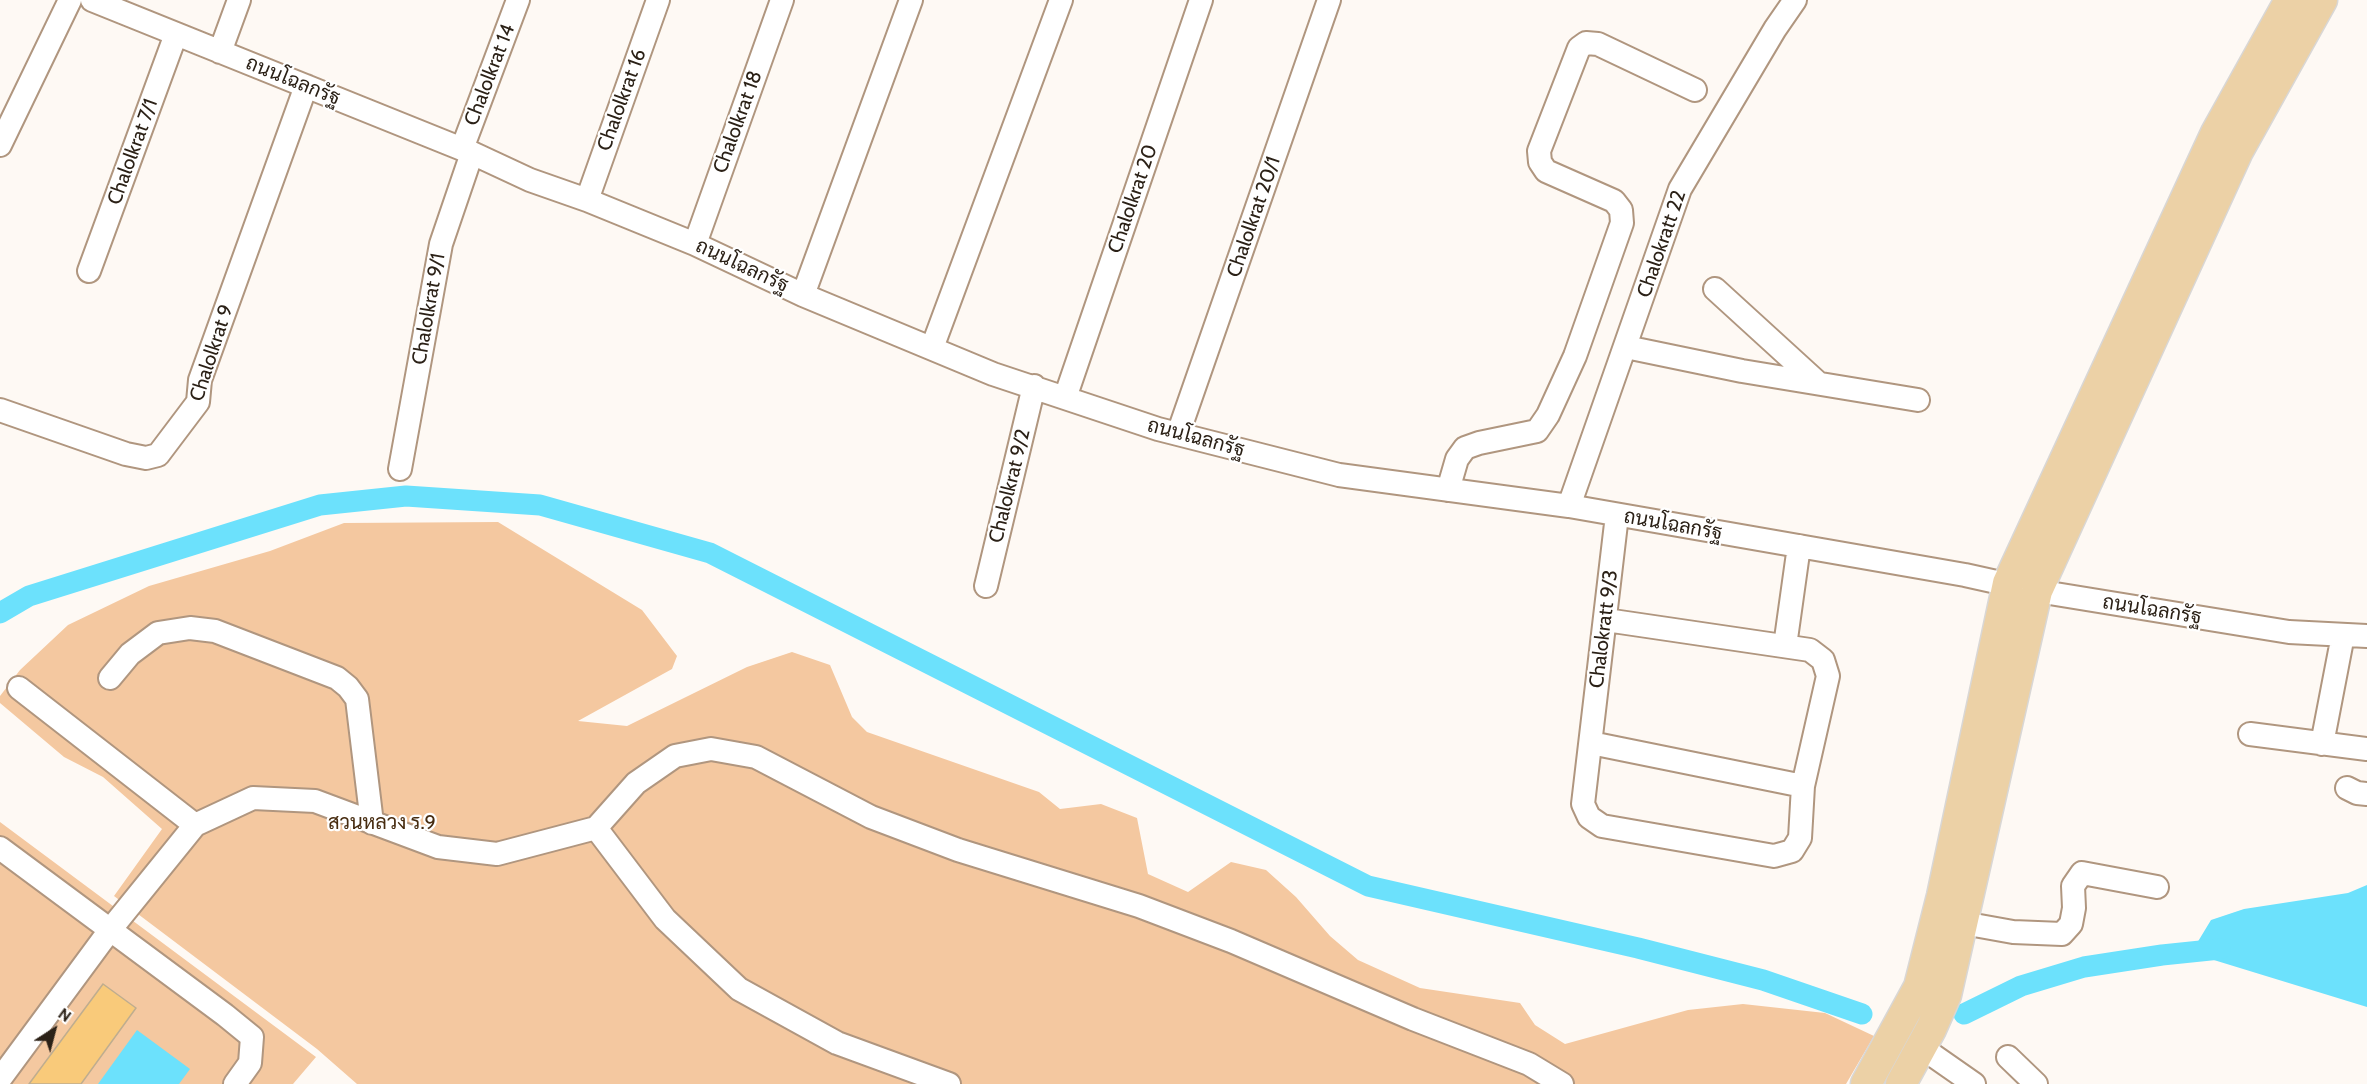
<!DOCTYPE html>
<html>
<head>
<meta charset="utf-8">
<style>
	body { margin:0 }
	#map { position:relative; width:2367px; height:1084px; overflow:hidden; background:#fef9f4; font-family:Cabin,sans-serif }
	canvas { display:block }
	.north { position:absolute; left:24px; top:1000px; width:60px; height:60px; -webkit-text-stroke:4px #fff; paint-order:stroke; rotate:36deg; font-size:16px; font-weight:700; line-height:24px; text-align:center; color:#2b2117 }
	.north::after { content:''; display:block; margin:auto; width:21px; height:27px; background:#2b2117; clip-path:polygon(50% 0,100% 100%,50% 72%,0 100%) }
</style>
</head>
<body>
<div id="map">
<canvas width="2367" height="1084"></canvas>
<div class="north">N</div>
</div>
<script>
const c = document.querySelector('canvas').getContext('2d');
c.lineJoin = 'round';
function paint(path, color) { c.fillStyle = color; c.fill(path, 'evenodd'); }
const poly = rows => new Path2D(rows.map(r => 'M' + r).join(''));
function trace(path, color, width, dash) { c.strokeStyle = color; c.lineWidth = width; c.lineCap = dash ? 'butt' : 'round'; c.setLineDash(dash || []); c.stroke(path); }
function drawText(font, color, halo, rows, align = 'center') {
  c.font = font + ' Cabin,Sarabun,sans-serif'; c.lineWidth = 4.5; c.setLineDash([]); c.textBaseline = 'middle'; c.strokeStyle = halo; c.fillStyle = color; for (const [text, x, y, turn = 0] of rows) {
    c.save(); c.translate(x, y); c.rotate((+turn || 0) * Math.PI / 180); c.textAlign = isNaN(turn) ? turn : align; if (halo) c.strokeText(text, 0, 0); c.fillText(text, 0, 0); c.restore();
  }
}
paint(poly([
	[498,522,642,610,677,656,672,669,578,721,627,726,747,667,792,652,830,665,852,717,867,732,1039,792,1060,809,1101,804,1137,818,1148,874,1188,892,1231,862,1266,870,1296,897,1330,936,1358,960,1420,988,1520,1003,1535,1025,1565,1044,1688,1010,1743,1004,1825,1013,1874,1036,1846,1084,357,1084,317,1049,114,896,162,829,103,777,64,757,0,703,0,696,20,670,68,625,149,586,270,551,344,523],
	[0,822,316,1057,293,1084,0,1084]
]), '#f4c8a0');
paint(poly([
	[2367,885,2367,1007,2191,953,2211,920,2244,909,2348,893],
	[137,1030,190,1069,179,1084,98,1084]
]), '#6ce1fc');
trace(poly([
	[0,613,29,596,320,505,406,496,540,505,710,553,1368,886,1638,948,1763,980,1862,1014],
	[1964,1014,2021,986,2084,967,2162,955,2220,949]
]), '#6ce1fc', 21);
const building = poly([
	[103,984,136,1008,81,1084,29,1084,103,984]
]);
paint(building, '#f9ca7a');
trace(building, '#bfad8f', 1.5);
const minor = poly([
	[92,0,472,153,530,180,587,200,695,244,803,295,993,374,1158,429,1339,475,1569,506,1965,575,2037,591,2289,632,2367,636],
	[220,52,239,0],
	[0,145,70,0],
	[462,149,518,0],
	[587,200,658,0],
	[695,244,782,0],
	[89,271,176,34],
	[1715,289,1818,383],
	[803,295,911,0],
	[1626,347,1742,371,1918,400],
	[932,348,1061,0],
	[1065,398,1201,0],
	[0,410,126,454,146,458,158,455,198,402,200,380,306,86],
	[1178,434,1329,0],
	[400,469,441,244,472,153],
	[1448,490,1457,459,1465,448,1479,443,1537,431,1548,415,1575,356,1622,223,1621,210,1614,201,1546,171,1540,162,1539,151,1579,48,1586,43,1598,44,1695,90],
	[1569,506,1680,189,1775,29,1795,0],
	[986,586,1034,386],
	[1606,620,1810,650,1823,660,1828,676,1803,786,1800,838,1792,851,1774,856,1602,826,1589,817,1583,804,1617,515],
	[1785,646,1799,546],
	[110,678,130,654,158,633,190,628,215,631,337,678,348,687,357,699,372,823],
	[19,688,195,825],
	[2250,734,2367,749],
	[1591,743,1803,786],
	[2322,744,2343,635],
	[2347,788,2357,793,2367,794],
	[596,828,665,919,739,989,837,1043,949,1084],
	[0,848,225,1015,252,1037,250,1063,235,1084],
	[1963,923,2013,932,2062,934,2071,924,2074,908,2073,886,2082,873,2157,887],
	[1921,1047,1974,1084],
	[2008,1057,2036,1084],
	[0,1079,110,930,195,825,253,798,315,801,438,847,497,854,596,828,636,783,675,756,711,749,756,757,871,817,958,850,1139,906,1231,941,1413,1019,1529,1064,1562,1084]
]);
const major = poly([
	[1866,1084,1919,987,1942,896,2008,583,2216,133,2290,0],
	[1901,1084,1931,1029,1946,995,2037,591,2238,151,2322,0]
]);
trace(minor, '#b0967f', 26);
trace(major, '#d9d7d5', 33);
trace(minor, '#fff', 22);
trace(major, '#ecd1a6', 30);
drawText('20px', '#2b2117', '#fff', [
	["Chalolkrat 14",490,75,-69],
	["ถนนโฉลกรัฐ",293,81,22],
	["Chalolkrat 16",622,100,-70],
	["Chalolkrat 18",738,122,-70],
	["Chalolkrat 7/1",133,152,-70],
	["Chalolkrat 20",1133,199,-71],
	["Chalolkrat 20/1",1254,217,-71],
	["Chalokratt 22",1662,244,-71],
	["ถนนโฉลกรัฐ",742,266,25],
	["Chalolkrat 9/1",429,309,-80],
	["Chalolkrat 9",212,353,-72],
	["ถนนโฉลกรัฐ",1196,438,15],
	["Chalolkrat 9/2",1010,486,-76],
	["ถนนโฉลกรัฐ",1673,525,10],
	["ถนนโฉลกรัฐ",2152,610,9],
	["Chalokratt 9/3",1604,629,-83]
]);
drawText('20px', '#472c10', '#fff', [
	["สวนหลวง ร.9",382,823]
]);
</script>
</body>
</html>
